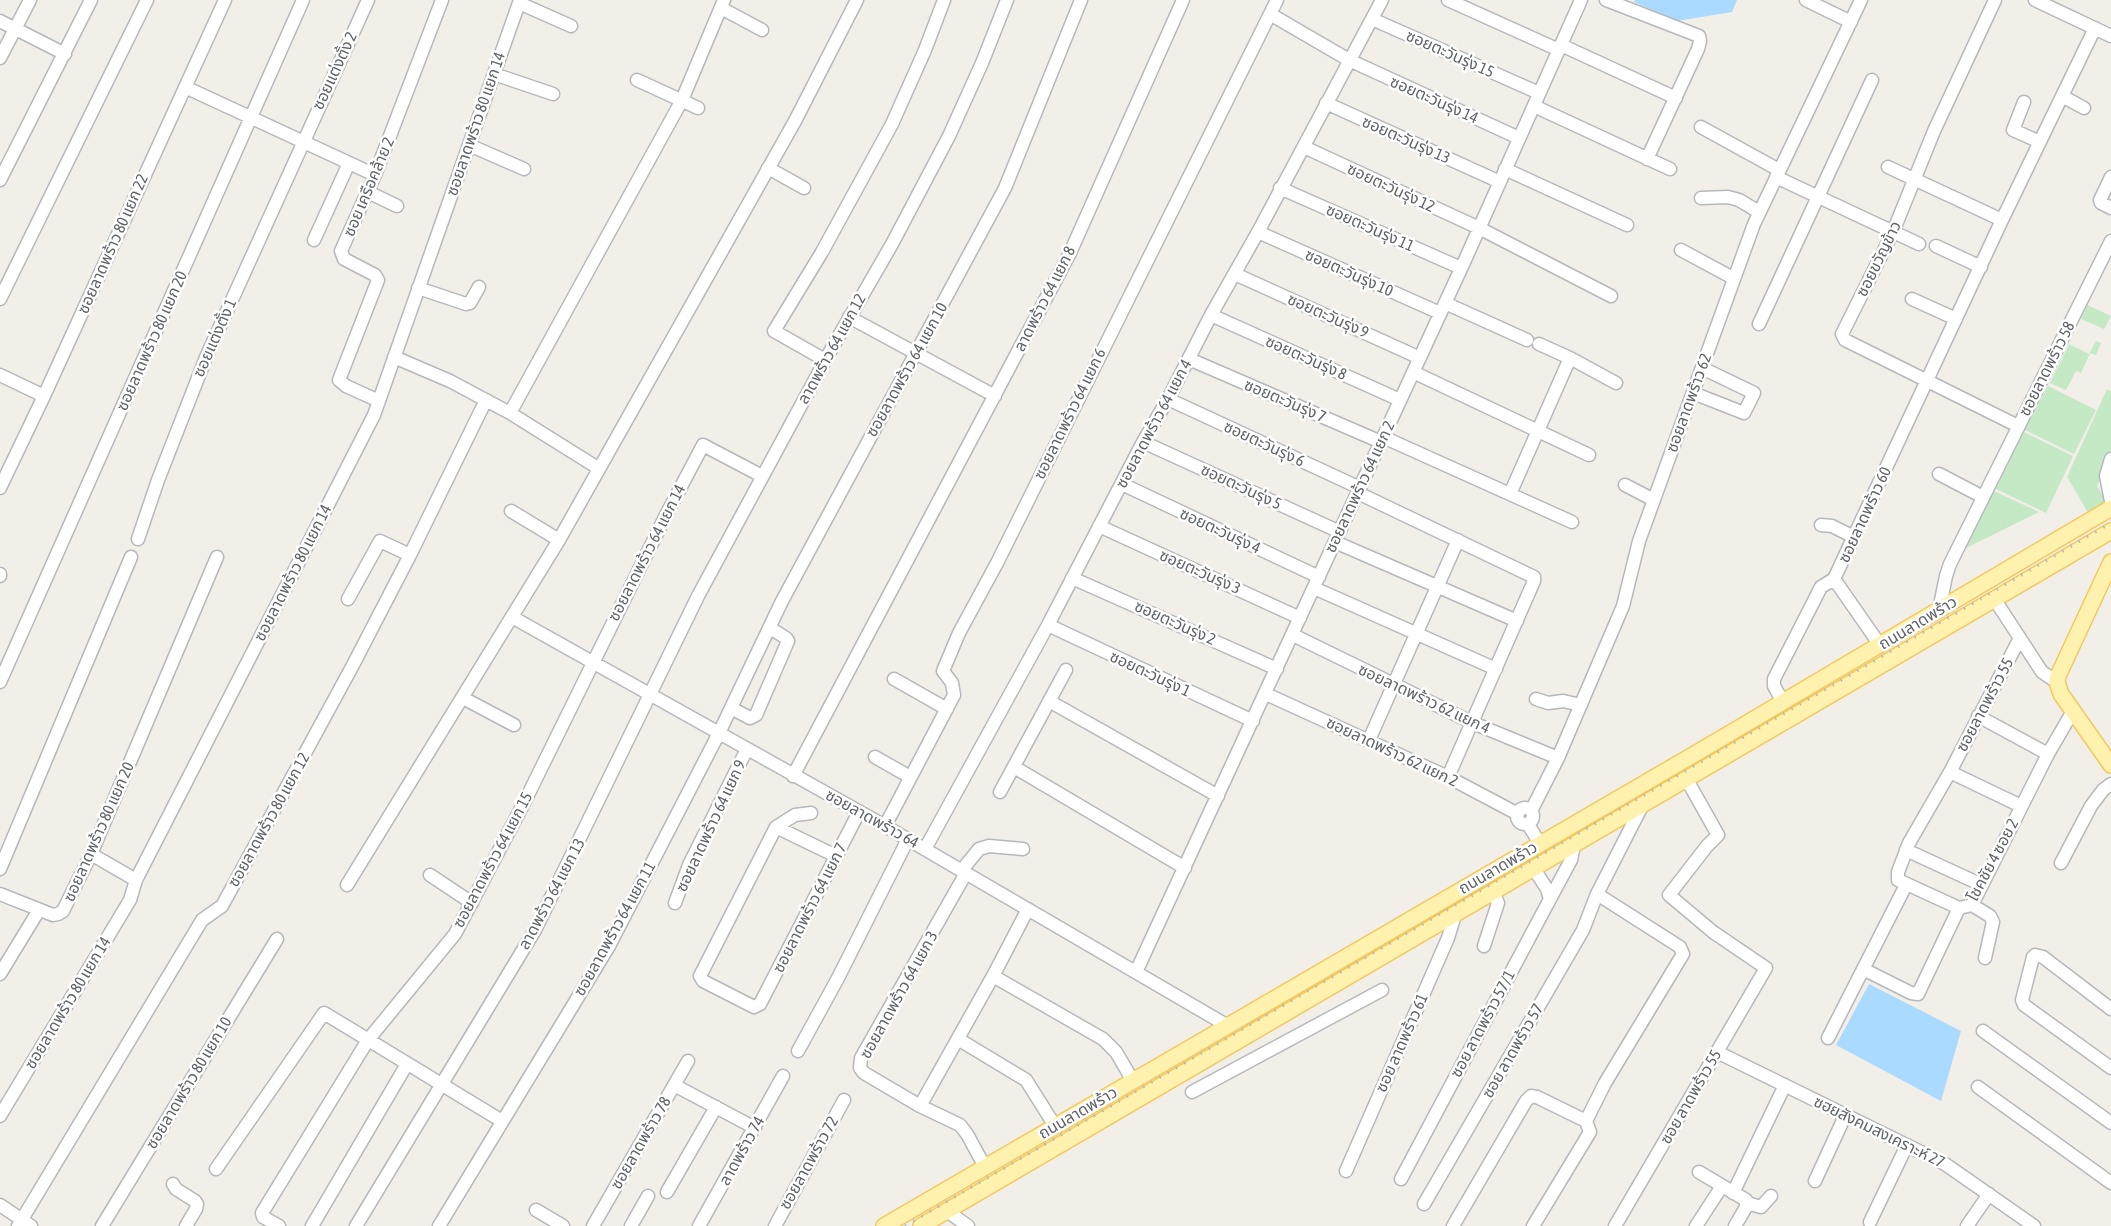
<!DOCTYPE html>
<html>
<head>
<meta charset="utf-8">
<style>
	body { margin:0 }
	canvas { display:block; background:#f1efe8 }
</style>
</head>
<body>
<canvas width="2111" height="1226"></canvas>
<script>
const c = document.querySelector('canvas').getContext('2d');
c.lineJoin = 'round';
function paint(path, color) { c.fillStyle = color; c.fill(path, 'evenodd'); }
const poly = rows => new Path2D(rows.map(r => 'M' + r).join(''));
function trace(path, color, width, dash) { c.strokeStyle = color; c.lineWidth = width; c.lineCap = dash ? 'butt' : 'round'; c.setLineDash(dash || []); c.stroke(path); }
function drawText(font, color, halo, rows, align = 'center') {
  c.font = font + ' "Asap Condensed","Noto Sans Thai",sans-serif'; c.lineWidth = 5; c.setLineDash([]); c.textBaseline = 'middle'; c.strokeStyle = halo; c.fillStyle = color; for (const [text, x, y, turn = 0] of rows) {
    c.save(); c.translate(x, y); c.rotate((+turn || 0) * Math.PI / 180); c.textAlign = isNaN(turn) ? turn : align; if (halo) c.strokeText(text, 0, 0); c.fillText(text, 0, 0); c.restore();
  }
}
paint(poly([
	[2087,305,2111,316,2104,329,2081,319],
	[2096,341,2101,343,2096,355,2090,353,2081,373,2076,371,2066,390,2050,383,2069,344,2089,354],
	[2048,386,2096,410,2074,454,2025,430],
	[2107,389,2111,391,2111,456,2097,486,2107,503,2089,514,2067,477],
	[2024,432,2073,456,2046,513,1996,489],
	[1994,491,2039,512,1964,549]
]), '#c5e8c5');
paint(poly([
	[1635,0,1737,0,1732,12,1677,21,1634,2],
	[1869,984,1961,1031,1941,1101,1836,1045]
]), '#aadaff');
const minor = poly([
	[1448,0,1559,50],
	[1606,0,1699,36,1700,41,1698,49,1647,159],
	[1806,0,1851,22],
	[1995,0,1934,131,1893,232,1842,334,1845,340,2018,426],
	[2035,0,2111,36],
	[519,3,571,26],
	[721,8,762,30],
	[1270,14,1349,60,1519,138],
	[1372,19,1539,93],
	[0,21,65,54],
	[1561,45,1676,98],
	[0,58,30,0],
	[494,74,553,94],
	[637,80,698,108],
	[185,87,375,175],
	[2062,96,2084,108],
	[2024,102,2013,130,2040,142],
	[1326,103,1500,182],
	[1534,106,1670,169],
	[1701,127,1779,170],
	[469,145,524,169],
	[1304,147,1479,228,1611,296],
	[1888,167,2002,220],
	[768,168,804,188],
	[1505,169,1627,225],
	[1776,177,1919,244],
	[2111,177,2100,200,2101,203,2111,208],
	[0,180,91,0],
	[1280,188,1461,268],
	[368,192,397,206],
	[1701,198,1728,197,1739,200,1759,212],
	[1258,232,1440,313],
	[314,240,349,163],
	[1936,246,1981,267],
	[1681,250,1733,278],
	[1235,274,1420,358],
	[418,288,466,304,470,303,479,287],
	[0,299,147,0],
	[1912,299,1956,319],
	[1445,303,1527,340],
	[1211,315,1400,400],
	[849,317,995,396],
	[1759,324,1872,80],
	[1539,344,1570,358,1616,383],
	[394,357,450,381,510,413,598,468],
	[1189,359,1381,442],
	[825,360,774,331,822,252,892,124,925,50,944,0],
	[1413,372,1589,455],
	[0,375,44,396],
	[1693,393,1744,413,1754,393,1702,368],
	[1168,399,1360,488],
	[379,401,346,386,339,380,378,280,375,275,344,259,341,251,375,175,442,0],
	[510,413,682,100,724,0],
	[1383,437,1572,522],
	[1143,442,1340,532],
	[2111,459,2106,476,2111,501],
	[1939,474,1983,497],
	[1122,484,1319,577],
	[1625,485,1654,500],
	[0,488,44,396,225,0],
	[1358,493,1534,577,1534,581,1448,777],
	[1510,494,1570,358],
	[511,511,559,540],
	[1821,525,1832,526,1854,537],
	[1099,526,1300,618],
	[138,539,158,480,207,355,368,0],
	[1335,542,1517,621],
	[0,574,0,576],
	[1072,578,1277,669],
	[1834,579,1880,645],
	[1314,588,1496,669],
	[348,599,380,541,410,555],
	[1995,600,2042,672,2057,682],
	[1939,610,1946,576,1950,564,2111,241],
	[512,617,885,826,1228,1026],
	[1048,625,1253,721],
	[1293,635,1473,723,1558,758],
	[2020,638,1950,772,1909,843,1898,872,1898,880,1959,908,1972,905,2048,754,2073,711],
	[894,679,947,709],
	[0,682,303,0],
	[1266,694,1448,777,1518,814],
	[463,698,514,725],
	[1536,699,1548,703,1563,701,1581,705],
	[1049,701,1218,796],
	[1783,702,1774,686,1774,679,1821,587,1834,579,2002,220,2095,28],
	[731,708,750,718,756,715,788,641,786,638,770,628],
	[1978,716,2048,754],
	[1369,740,1458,540],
	[875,757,910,777],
	[1014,767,1185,868],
	[1950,772,2021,806],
	[793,776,1070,253,1183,0],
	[1000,792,1066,670],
	'1517 816a8 8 0 1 1 16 0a8 8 0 1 1-16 0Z',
	[1531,811,1558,758,1623,606,1639,541,1754,224,1861,0],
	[811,813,795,815,776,827,700,976,703,981,754,1007,760,1004,859,812],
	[1528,824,1540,844],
	[885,826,954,695,952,683,943,671,959,633,997,563,1277,0],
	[776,827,836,856],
	[925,849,1048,625,1143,442,1168,399,1211,315,1258,232,1382,0],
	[1906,850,1982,885],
	[91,854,136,880],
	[2061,863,2091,806,2103,790,2111,784],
	[0,869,131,557],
	[962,870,979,849,989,846,1023,849],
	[966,873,861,1058,860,1068,864,1073,920,1106,960,1125,967,1134,985,1167],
	[430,875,472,903],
	[347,885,559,540,795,121,857,0],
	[0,894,53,915,58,914,63,911,91,854,217,557],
	[1550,899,1571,860,1574,845],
	[675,903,689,865,747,749],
	[1972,905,1990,916,1993,922,1985,958],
	[1484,946,1498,903,1493,892],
	[1863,969,1911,993,1918,994,1959,908],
	[1136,972,1465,260,1581,0],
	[0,974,39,910],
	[993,976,1103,1039,1116,1052,1133,1081],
	[2111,1009,2043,957,2035,955,2033,957,2022,1000,2024,1005,2111,1068],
	[1983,1031,2111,1123],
	[1828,1038,1906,885],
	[958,1039,1026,1080,1055,1126],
	[798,1051,838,978,908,839],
	[1717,1052,1945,1164,2034,1226],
	[674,1085,755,1128],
	[1978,1087,2111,1183],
	[1192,1092,1382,990],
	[920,1106,993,976,1028,909],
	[0,1116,130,900,136,880,374,415,520,0],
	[216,1169,324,1013,502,1121],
	[1346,1171,1448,938,1455,915],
	[1699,1172,1746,1200,1746,1207,1735,1226],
	[1401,1179,1550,899,1547,889,1534,869],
	[1815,1181,1845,1116],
	[173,1184,176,1189,195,1201,197,1204,196,1209,186,1226],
	[667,1192,716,1107],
	[1733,1193,1785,1085],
	[1747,1203,1761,1207,1771,1196],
	[1424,1204,1583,930,1597,894,1642,806],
	[0,1205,31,1226],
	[536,1210,563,1226],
	[947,1211,968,1226],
	[1870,1222,1907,1145],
	[18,1226,202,920,222,906,353,665,410,555,486,400],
	[102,1226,277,939],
	[279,1226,263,1217,262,1213,368,1040,455,934,524,803,665,517,703,445,762,476],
	[312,1226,407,1064],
	[356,1226,535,930,698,596,832,348,892,244,949,136,982,63,1007,0],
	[439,1226,609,946,719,733,782,601,1005,188,1081,0],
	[593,1226,688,1061],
	[631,1226,648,1196],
	[699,1226,783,1076],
	[775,1226,844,1100],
	[1453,1226,1526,1101,1531,1096,1537,1097,1586,1121],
	[1533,1226,1590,1132,1586,1121,1605,1083,1683,954,1680,947,1597,894],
	[1615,1226,1766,968,1713,932,1669,895,1707,846,1718,835,1687,780],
	[1696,1226,1722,1186],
	[1967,1226,1989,1194]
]);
const major = poly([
	[2111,562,2058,676,2057,682,2061,694,2111,765],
	[884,1226,1705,748,2111,508],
	[921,1226,2111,531]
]);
trace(minor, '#b5b8bc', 15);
trace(major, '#f2c960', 18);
trace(minor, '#fff', 12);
trace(major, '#fff2af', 15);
trace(poly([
	[905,1226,2111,523]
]), '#b6b7b8', 3, [1.5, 8]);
drawText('16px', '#5f6368', '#fff', [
	["ซอยตะวันรุ่ง 15",1450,54,24],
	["ซอยแต่งตั้ง 2",335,71,-65],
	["ซอยตะวันรุ่ง 14",1434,100,24],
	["ซอยลาดพร้าว 80 แยก 14",476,124,-71],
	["ซอยตะวันรุ่ง 13",1406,140,24],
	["ซอย เครือคล้าย 2",369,187,-67],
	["ซอยตะวันรุ่ง 12",1391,188,25],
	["ซอยตะวันรุ่ง 11",1370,228,24],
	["ซอยลาดพร้าว 80 แยก 22",113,244,-66],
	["ซอยขวัญข้าว",1879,259,-64],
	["ซอยตะวันรุ่ง 10",1349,273,24],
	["ลาดพร้าว 64 แยก 8",1045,299,-63],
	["ซอยตะวันรุ่ง 9",1328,316,24],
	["ซอยแต่งตั้ง 1",215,338,-66],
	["ซอยลาดพร้าว 80 แยก 20",152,341,-66],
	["ลาดพร้าว 64 แยก 12",832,349,-61],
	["ซอยตะวันรุ่ง 8",1306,358,24],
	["ซอยลาดพร้าว 58",2047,369,-63],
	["ซอยลาดพร้าว 64 แยก 10",907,370,-61],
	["ซอยตะวันรุ่ง 7",1285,401,23],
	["ซอยลาดพร้าว 62",1689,403,-70],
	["ซอยลาดพร้าว 64 แยก 6",1070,414,-64],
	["ซอยลาดพร้าว 64 แยก 4",1154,424,-62],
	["ซอยตะวันรุ่ง 6",1264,444,25],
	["ซอยตะวันรุ่ง 5",1241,487,25],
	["ซอยลาดพร้าว 64 แยก 2",1360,487,-65],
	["ซอยลาดพร้าว 60",1865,515,-65],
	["ซอยตะวันรุ่ง 4",1220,531,25],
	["ซอยลาดพร้าว 64 แยก 14",647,553,-63],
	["ซอยตะวันรุ่ง 3",1200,572,24],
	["ซอยลาดพร้าว 80 แยก 14",293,573,-63],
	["ซอยตะวันรุ่ง 2",1175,623,24],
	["ถนนลาดพร้าว",1918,623,-31],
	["ซอยตะวันรุ่ง 1",1150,674,25],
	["ซอยลาดพร้าว 62 แยก 4",1424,699,25],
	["ซอยลาดพร้าว 55",1985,705,-62],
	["ซอยลาดพร้าว 62 แยก 2",1392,752,25],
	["ซอยลาดพร้าว 64",872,819,29],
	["ซอยลาดพร้าว 80 แยก 12",269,820,-61],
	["ซอยลาดพร้าว 64 แยก 9",711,826,-65],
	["ซอยลาดพร้าว 80 แยก 20",99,832,-66],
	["ซอยลาดพร้าว 64 แยก 15",493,860,-62],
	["โชคชัย 4 ซอย 2",1993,860,-62],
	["ถนนลาดพร้าว",1498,868,-30],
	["ลาดพร้าว 64 แยก 13",552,894,-62],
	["ซอยลาดพร้าว 64 แยก 7",810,908,-63],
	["ซอยลาดพร้าว 64 แยก 11",615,929,-61],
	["ซอยลาดพร้าว 64 แยก 3",899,995,-61],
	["ซอยลาดพร้าว 80 แยก 14",68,1003,-59],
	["ซอย ลาดพร้าว 57/1",1483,1024,-62],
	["ซอย ลาดพร้าว 61",1402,1043,-66],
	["ซอย ลาดพร้าว 57",1513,1051,-60],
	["ซอยลาดพร้าว 80 แยก 10",189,1083,-59],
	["ซอย ลาดพร้าว 55",1691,1097,-60],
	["ถนนลาดพร้าว",1078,1113,-30],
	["ซฮยสังคมสงเคราะห์ 27",1879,1132,26],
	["ซอยลาดพร้าว 78",641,1143,-60],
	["ลาดพร้าว 74",742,1151,-61],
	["ซอยลาดพร้าว 72",809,1163,-61]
]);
</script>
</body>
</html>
